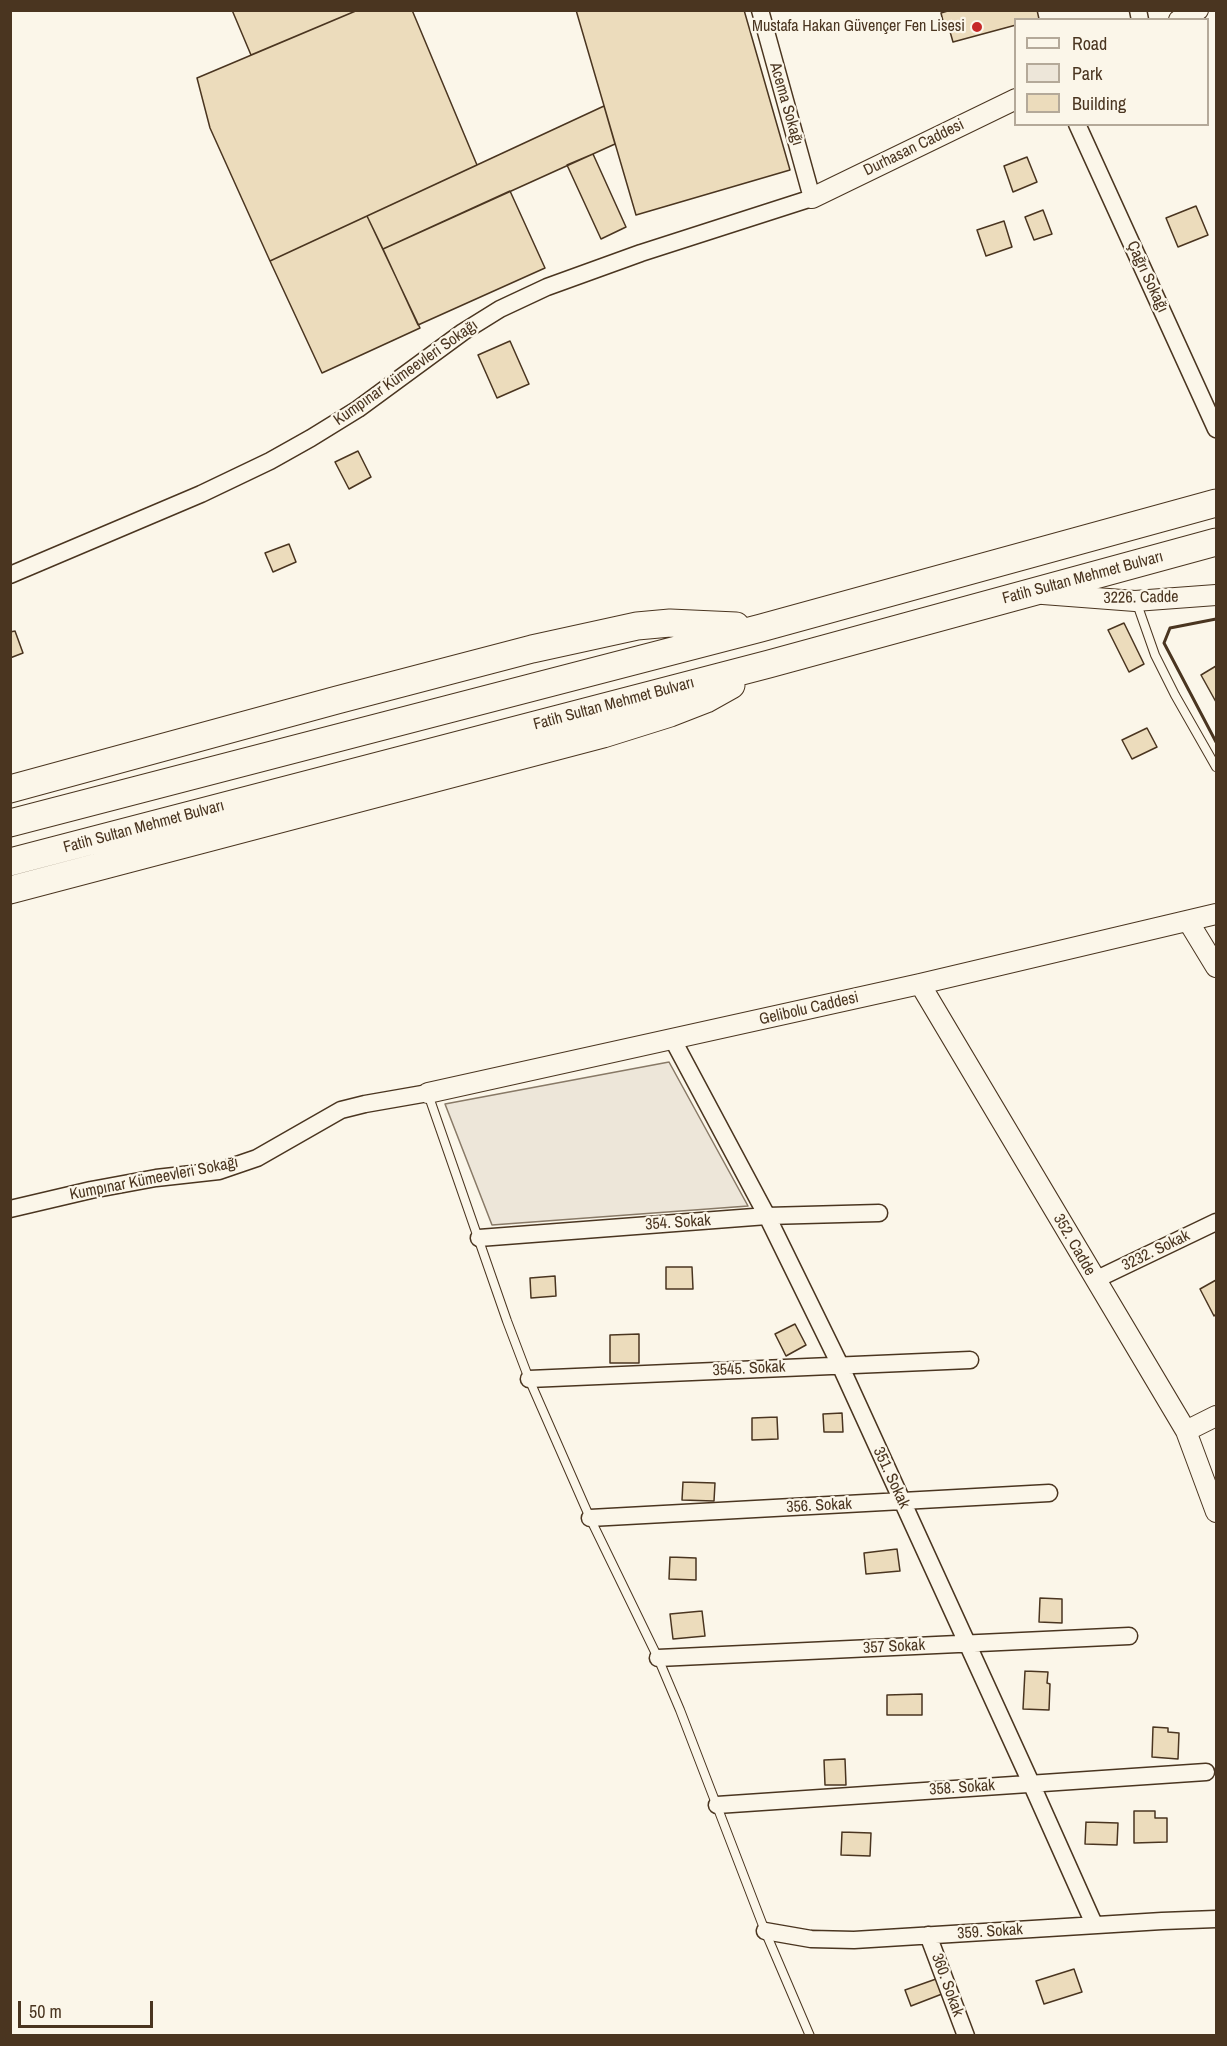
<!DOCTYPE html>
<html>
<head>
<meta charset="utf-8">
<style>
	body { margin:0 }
	#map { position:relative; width:1227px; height:2046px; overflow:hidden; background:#fbf6e9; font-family:"Archivo Narrow",sans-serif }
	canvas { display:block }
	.frame { position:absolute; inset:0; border:12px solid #4a3520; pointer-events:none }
	.legend { position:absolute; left:1014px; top:18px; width:195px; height:108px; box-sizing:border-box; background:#fbf6e9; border:2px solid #b4a999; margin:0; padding:8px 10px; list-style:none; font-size:18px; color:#4a3520 }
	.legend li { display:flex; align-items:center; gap:12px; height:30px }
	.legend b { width:30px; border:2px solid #b4a999 }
	.scale { position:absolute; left:18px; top:2001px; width:135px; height:27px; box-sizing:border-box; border:3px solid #4a3520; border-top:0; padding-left:8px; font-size:18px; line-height:21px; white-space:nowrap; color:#4a3520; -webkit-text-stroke:4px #fbf6e9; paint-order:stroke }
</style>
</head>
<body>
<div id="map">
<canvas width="1227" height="2046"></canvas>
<div class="frame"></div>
<ul class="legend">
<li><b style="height:8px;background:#fbf6e9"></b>Road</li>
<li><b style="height:16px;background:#ede6d9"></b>Park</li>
<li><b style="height:16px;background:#ecdcbc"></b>Building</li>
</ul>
<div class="scale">50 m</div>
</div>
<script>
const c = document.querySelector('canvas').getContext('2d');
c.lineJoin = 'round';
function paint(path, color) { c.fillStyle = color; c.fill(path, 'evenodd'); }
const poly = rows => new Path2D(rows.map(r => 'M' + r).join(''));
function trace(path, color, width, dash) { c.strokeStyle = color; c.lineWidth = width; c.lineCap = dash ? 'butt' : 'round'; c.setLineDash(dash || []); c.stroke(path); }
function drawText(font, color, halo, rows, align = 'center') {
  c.font = font + ' "Archivo Narrow",sans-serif'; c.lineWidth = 4.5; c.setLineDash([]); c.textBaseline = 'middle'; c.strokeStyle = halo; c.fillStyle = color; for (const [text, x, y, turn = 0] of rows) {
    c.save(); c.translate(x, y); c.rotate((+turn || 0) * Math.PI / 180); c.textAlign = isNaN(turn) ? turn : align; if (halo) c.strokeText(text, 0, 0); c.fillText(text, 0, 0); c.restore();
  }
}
const green = poly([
	[669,1062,748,1206,492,1225,445,1104,669,1062]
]);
paint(green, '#ede6d9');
trace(green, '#887966', 1.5);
const building = poly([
	[232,10,358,10,251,55,232,10],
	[358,10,412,10,477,165,270,261,210,128,197,78,358,10],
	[576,10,744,10,790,170,636,215,576,10],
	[951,10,1037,10,1039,19,1016,20,1016,25,953,42,949,28,945,29,941,13,951,10],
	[604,106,615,144,383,249,367,216,604,106],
	[593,154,626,227,601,239,567,165,593,154],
	[1027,157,1037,182,1013,192,1004,166,1027,157],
	[510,191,545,268,418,325,383,249,510,191],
	[1196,206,1208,235,1178,247,1166,218,1196,206],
	[1043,210,1052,234,1034,240,1025,217,1043,210],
	[367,216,420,328,322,373,270,261,367,216],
	[1004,221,1012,247,986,256,977,230,1004,221],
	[510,341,529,384,497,398,478,355,510,341],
	[358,451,371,477,349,489,335,462,358,451],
	[289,544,296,562,273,572,265,553,289,544],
	[1124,623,1144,664,1129,672,1108,630,1124,623],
	[15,631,23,653,10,658,10,632,15,631],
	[1216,666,1216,702,1201,675,1216,666],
	[1147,728,1157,747,1132,759,1122,740,1147,728],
	[666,1267,692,1267,693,1289,666,1289,666,1267],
	[555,1276,556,1296,531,1298,530,1278,555,1276],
	[1216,1280,1216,1314,1214,1316,1200,1289,1216,1280],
	[795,1324,806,1345,786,1356,775,1334,795,1324],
	[639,1334,639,1363,610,1363,610,1335,639,1334],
	[842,1413,843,1432,824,1432,823,1414,842,1413],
	[777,1417,778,1439,752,1440,752,1418,777,1417],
	[683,1482,715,1483,714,1501,682,1500,683,1482],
	[897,1549,900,1571,866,1574,864,1553,897,1549],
	[670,1557,696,1558,696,1580,669,1579,670,1557],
	[1040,1598,1062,1599,1062,1623,1039,1622,1040,1598],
	[702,1611,705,1636,673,1639,670,1614,702,1611],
	[1025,1671,1048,1672,1047,1683,1050,1684,1049,1710,1023,1709,1025,1671],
	[922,1694,922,1715,887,1715,887,1695,922,1694],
	[1153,1727,1168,1728,1168,1732,1179,1733,1178,1759,1152,1757,1153,1727],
	[845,1759,846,1785,825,1785,824,1760,845,1759],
	[1134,1811,1155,1811,1155,1818,1167,1818,1167,1842,1134,1843,1134,1811],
	[1086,1822,1118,1823,1117,1845,1085,1844,1086,1822],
	[842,1832,871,1833,870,1856,841,1855,842,1832],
	[1074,1969,1082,1992,1044,2004,1036,1981,1074,1969],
	[936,1979,942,1994,911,2006,905,1990,936,1979]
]);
paint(building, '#ecdcbc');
trace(building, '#4a3520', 1.5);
const service = poly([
	[1136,601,1155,655,1175,695,1216,767],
	[428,1094,507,1321,529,1379,590,1518,658,1658,680,1710,765,1931,810,2036]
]);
const minor = poly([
	[1138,10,1140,20],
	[1077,124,1216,429],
	[10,575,201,494,270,461,311,438,358,409,463,332,500,309,547,287,641,253,812,198,760,10],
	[673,1040,767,1216,840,1365,1031,1783,1094,1924],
	[10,1209,91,1190,156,1178,219,1171,257,1158,341,1110,365,1104,428,1093],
	[479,1238,767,1216,879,1213],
	[1095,1280,1216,1222],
	[529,1379,970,1360],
	[590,1518,1049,1493],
	[658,1658,1129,1636],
	[717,1805,1206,1772],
	[765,1931,811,1939,854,1940,1162,1921,1216,1919],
	[928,1935,966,2036]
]);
const tertiary = poly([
	[1179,20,1198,10],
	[812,198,1016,99],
	[1043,594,1135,601,1216,595],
	[1188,921,1216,967],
	[920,984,1186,1431,1216,1512],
	[428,1093,920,984,1216,914],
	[1186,1431,1216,1416]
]);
const trunk = poly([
	[10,789,337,700,532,649,637,626,670,623,736,626],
	[10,823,761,628,1216,503],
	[10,862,769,664,1216,542],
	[10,890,603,734,670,713,706,699,731,685]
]);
trace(service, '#4a3520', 10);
trace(minor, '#4a3520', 19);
trace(tertiary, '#4a3520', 22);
trace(trunk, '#4a3520', 29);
trace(service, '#fbf6e9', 8);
trace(minor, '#fbf6e9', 16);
trace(tertiary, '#fbf6e9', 20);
trace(trunk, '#fbf6e9', 27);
trace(poly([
	[1216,619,1170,628,1164,643,1216,742]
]), '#4a3520', 3);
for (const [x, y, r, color] of [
	[977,27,6,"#c62828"]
]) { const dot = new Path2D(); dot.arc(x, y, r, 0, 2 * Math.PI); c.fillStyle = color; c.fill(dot); trace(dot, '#fbf6e9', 2); }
drawText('16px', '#4a3520', '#fbf6e9', [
	["Mustafa Hakan Güvençer Fen Lisesi",965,27]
], 'right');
drawText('16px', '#4a3520', '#fbf6e9', [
	["Acema Sokağı",786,104,74],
	["Durhasan Caddesi",914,148,-26],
	["Çağrı Sokağı",1147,277,65],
	["Kumpınar Kümeevleri Sokağı",406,373,-35],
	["Fatih Sultan Mehmet Bulvarı",1083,578,-15],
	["3226. Cadde",1141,598,-1],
	["Fatih Sultan Mehmet Bulvarı",614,704,-15],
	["Fatih Sultan Mehmet Bulvarı",144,827,-15],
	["Gelibolu Caddesi",809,1009,-13],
	["Kumpınar Kümeevleri Sokağı",154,1179,-11],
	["354. Sokak",678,1223,-4],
	["352. Cadde",1074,1245,60],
	["3232. Sokak",1156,1251,-26],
	["3545. Sokak",749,1369,-3],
	["351. Sokak",891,1478,65],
	["356. Sokak",819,1506,-3],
	["357 Sokak",894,1647,-3],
	["358. Sokak",962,1788,-4],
	["359. Sokak",990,1932,-4],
	["360. Sokak",947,1985,70]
]);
</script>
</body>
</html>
